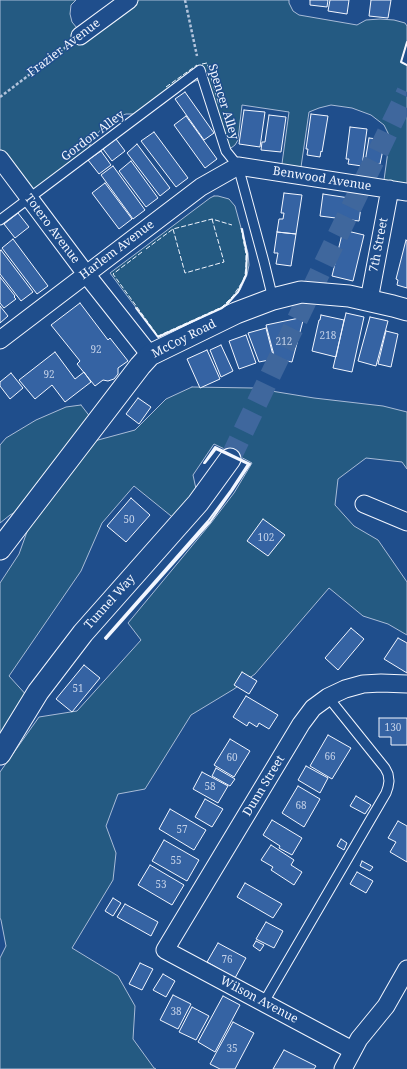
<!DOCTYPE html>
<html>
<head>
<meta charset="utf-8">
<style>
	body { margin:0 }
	canvas { display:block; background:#1f4e8c }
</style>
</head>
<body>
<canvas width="407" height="1069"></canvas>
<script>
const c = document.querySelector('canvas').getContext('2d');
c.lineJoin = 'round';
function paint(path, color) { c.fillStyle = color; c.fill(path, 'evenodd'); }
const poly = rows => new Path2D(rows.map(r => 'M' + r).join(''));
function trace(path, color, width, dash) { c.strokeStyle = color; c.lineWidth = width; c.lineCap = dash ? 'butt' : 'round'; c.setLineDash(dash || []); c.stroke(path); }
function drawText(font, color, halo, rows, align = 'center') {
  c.font = font + ' "Noto Serif",serif'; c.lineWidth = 3; c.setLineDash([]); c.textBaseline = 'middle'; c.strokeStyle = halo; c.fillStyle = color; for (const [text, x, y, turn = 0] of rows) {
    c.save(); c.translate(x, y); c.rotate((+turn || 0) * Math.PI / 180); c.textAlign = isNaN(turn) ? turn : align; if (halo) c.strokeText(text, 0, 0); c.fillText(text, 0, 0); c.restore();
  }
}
const green = poly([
	[0,0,76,0,71,5,70,14,72,22,77,28,133,0,289,0,289,3,293,11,299,15,357,25,366,20,380,19,394,20,405,23,407,26,407,42,401,62,407,65,407,190,383,187,389,144,389,135,384,125,371,115,352,108,331,105,319,108,309,112,300,174,281,171,289,112,242,105,238,140,235,145,231,148,228,147,204,79,195,81,178,91,163,104,152,110,137,114,126,114,110,120,94,137,85,155,30,196,0,155,0,0],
	[214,196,218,196,229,199,235,206,248,253,249,265,247,275,240,290,229,303,223,307,158,337,110,273,210,198,214,196],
	[192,387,253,388,314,398,383,406,407,412,407,469,402,462,366,458,338,479,335,505,354,526,378,540,407,582,407,635,388,624,363,616,329,588,255,674,234,689,191,715,145,789,118,794,106,826,116,853,113,880,72,948,118,976,135,1006,133,1039,154,1068,156,1069,0,1069,0,958,6,946,1,920,0,918,0,772,39,717,77,711,141,640,128,623,211,523,234,493,252,463,235,454,214,444,193,475,198,498,176,520,134,486,102,523,81,571,9,676,29,698,0,745,0,583,19,554,37,504,87,443,135,430,166,399,192,387],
	[81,405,91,418,32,503,10,515,0,523,0,445,6,438,36,420,66,407,81,405]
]);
paint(green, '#245a82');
trace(green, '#a8bbd7', 1);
const building = poly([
	[310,0,328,0,327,7,310,5,310,0],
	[330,0,349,0,347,14,328,11,330,0],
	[371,0,391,0,388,18,369,16,371,0],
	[185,92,214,133,204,140,175,99,185,92],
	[244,110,265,112,260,147,239,144,244,110],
	[311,114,328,116,322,152,321,151,320,157,307,155,308,149,306,149,311,114],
	[269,115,286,117,281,152,261,150,262,142,265,142,269,115],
	[186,116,217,159,205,168,174,125,186,116],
	[350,127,367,129,362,166,348,164,349,159,346,159,350,127],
	[154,132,188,178,176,187,141,141,154,132],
	[369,138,385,140,380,164,365,162,369,138],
	[116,139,125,151,112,161,103,149,116,139],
	[137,144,170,188,160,196,127,153,137,144],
	[101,151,111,165,99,174,88,160,101,151],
	[131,161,158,198,146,207,119,171,131,161],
	[113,166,145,210,133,219,101,175,113,166],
	[105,183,132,219,119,229,92,193,105,183],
	[284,193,302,195,296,234,277,232,279,219,283,219,284,213,281,213,284,193],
	[323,194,362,200,359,221,320,216,323,194],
	[18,213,29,227,15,238,4,224,18,213],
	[343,230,364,235,353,281,332,276,343,230],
	[277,232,296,234,291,266,276,264,278,253,274,253,277,232],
	[13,239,48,286,37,294,2,248,13,239],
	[406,240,407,241,407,288,397,285,398,280,396,279,406,240],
	[1,250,33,292,21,301,0,274,0,251,1,250],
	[0,277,15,296,14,297,16,299,4,308,0,303,0,277],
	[80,303,108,340,110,338,128,361,118,368,118,374,114,379,108,381,103,380,95,386,77,364,80,361,51,325,80,303],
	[0,306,8,316,0,323,0,306],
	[346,313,364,317,352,372,333,368,346,313],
	[321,315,344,320,336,357,312,351,319,320,320,320,321,315],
	[304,317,292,362,275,359,266,325,304,317],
	[370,317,388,321,376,366,358,361,370,317],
	[266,328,274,359,259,362,248,333,266,328],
	[386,331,398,334,391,367,378,364,386,331],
	[246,335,256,363,239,369,229,341,246,335],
	[221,345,233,371,221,377,210,350,221,345],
	[207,350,220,379,200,388,187,359,207,350],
	[55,352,75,379,84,372,91,382,65,402,52,385,35,399,19,380,55,352],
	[11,373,23,388,10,399,0,386,0,382,11,373],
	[138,398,151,407,139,424,126,414,138,398],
	[131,498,150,515,126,542,107,526,131,498],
	[263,519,285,535,268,556,247,541,263,519],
	[351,628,364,639,338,670,325,658,351,628],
	[398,638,407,643,407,673,384,659,398,638],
	[84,665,100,678,72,712,56,699,84,665],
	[242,672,257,681,249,694,234,685,242,672],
	[246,696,278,715,269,729,259,723,257,727,249,722,247,726,233,717,246,696],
	[379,718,407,718,407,745,391,745,391,737,379,737,379,718],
	[328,735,351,748,332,779,310,766,328,735],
	[230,739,250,751,234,777,214,765,230,739],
	[306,766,328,778,320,793,298,780,306,766],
	[216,768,235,779,230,786,212,776,216,768],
	[202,772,228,786,218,803,193,789,202,772],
	[298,786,320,799,304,827,282,813,298,786],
	[356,796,371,805,365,814,350,806,356,796],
	[205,799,223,809,212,827,195,817,205,799],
	[170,809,206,830,194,850,159,829,170,809],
	[272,820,302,838,292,855,279,848,280,846,263,835,272,820],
	[398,821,407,826,407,862,390,852,396,842,388,838,398,821],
	[341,839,347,843,344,850,337,846,341,839],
	[164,840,199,860,187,881,152,861,164,840],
	[271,845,294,860,291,865,302,872,294,885,271,870,273,867,261,860,271,845],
	[362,861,373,867,370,871,360,866,362,861],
	[150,865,184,885,172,905,138,885,150,865],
	[357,872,373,881,366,893,350,884,357,872],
	[245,883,282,904,273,918,237,897,245,883],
	[113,898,121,903,113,916,105,911,113,898],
	[125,904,158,922,151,936,117,917,125,904],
	[266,922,283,931,274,948,256,939,266,922],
	[256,941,264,945,260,951,253,946,256,941],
	[218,943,246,958,235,978,207,962,218,943],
	[140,963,153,969,142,990,129,984,140,963],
	[163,974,175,981,166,997,153,990,163,974],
	[173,995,191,1004,178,1029,160,1020,173,995],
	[223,996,240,1005,215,1052,198,1042,223,996],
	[192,1007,209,1016,196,1040,179,1032,192,1007],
	[233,1022,254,1033,235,1069,220,1069,210,1064,233,1022],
	[284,1050,316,1066,314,1069,273,1069,284,1050]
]);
paint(building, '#3563a3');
trace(building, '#f2f6ff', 1);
trace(poly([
	[230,459,407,92]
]), '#3f679d', 21, [21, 10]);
const service = poly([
	[0,220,200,70,226,151,238,166,264,262,273,299],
	[264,1002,386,793,388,787,389,781,388,774,385,768,328,697]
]);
const minor = poly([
	[80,36,129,0],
	[0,159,86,274,150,355],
	[369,300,390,189],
	[0,340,201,187,238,166,407,192],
	[364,504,407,522],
	[352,1050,165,950,301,724,313,708,328,697,345,689,363,684,381,683,407,684],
	[343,1069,359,1039,386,1006,407,969]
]);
const tertiary = poly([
	[0,549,140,366,150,355,236,313,273,299,301,292,349,296,393,306,407,310],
	[0,754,38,692,83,633,198,503,230,459]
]);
trace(service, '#f2f6ff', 11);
trace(minor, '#f2f6ff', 19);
trace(tertiary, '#f2f6ff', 23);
trace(poly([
	[185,0,197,56],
	[0,97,66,47]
]), '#b3c4dc', 2.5, [3, 2]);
trace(service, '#1f4e8c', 9);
trace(minor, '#1f4e8c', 17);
trace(tertiary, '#1f4e8c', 21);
trace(poly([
	[202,64,207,63,219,105],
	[166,87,197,65],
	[173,229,185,273,224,262,212,219],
	[146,249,173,229,212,219,232,225],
	[142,252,113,274,158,336,222,307,233,296,243,281,245,275,246,265,246,254,241,228]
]), '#f2f6ff', 1, [5, 2]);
trace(poly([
	[407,42,401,62,407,65],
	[136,308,158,337,222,308,226,305,238,292,246,275,247,254,242,229],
	[215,447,250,464,232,491,210,522,106,639,105,638,208,521,231,490,248,464,216,449,205,463,204,463,215,447]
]), '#f2f6ff', 2);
drawText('10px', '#c3d1e8', null, [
	["218",328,336],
	["212",284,342],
	["92",96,350],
	["92",49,375],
	["50",129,520],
	["102",266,538],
	["51",78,689],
	["130",393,728],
	["66",330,757],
	["60",232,758],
	["58",210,787],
	["68",301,806],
	["57",182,830],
	["55",176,861],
	["53",161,885],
	["76",227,960],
	["38",176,1012],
	["35",232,1049]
]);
drawText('12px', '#f2f6ff', '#1f4e8c', [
	["Frazier Avenue",64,48,-37],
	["Spencer Alley",223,102,73],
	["Gordon Alley",93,136,-37],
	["Benwood Avenue",322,179,9],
	["Totero Avenue",52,229,53],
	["7th Street",379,245,-79],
	["Harlem Avenue",117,250,-37],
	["McCoy Road",184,339,-27],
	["Tunnel Way",110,602,-48],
	["Dunn Street",264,786,-59],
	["Wilson Avenue",259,1000,28]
]);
</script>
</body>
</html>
